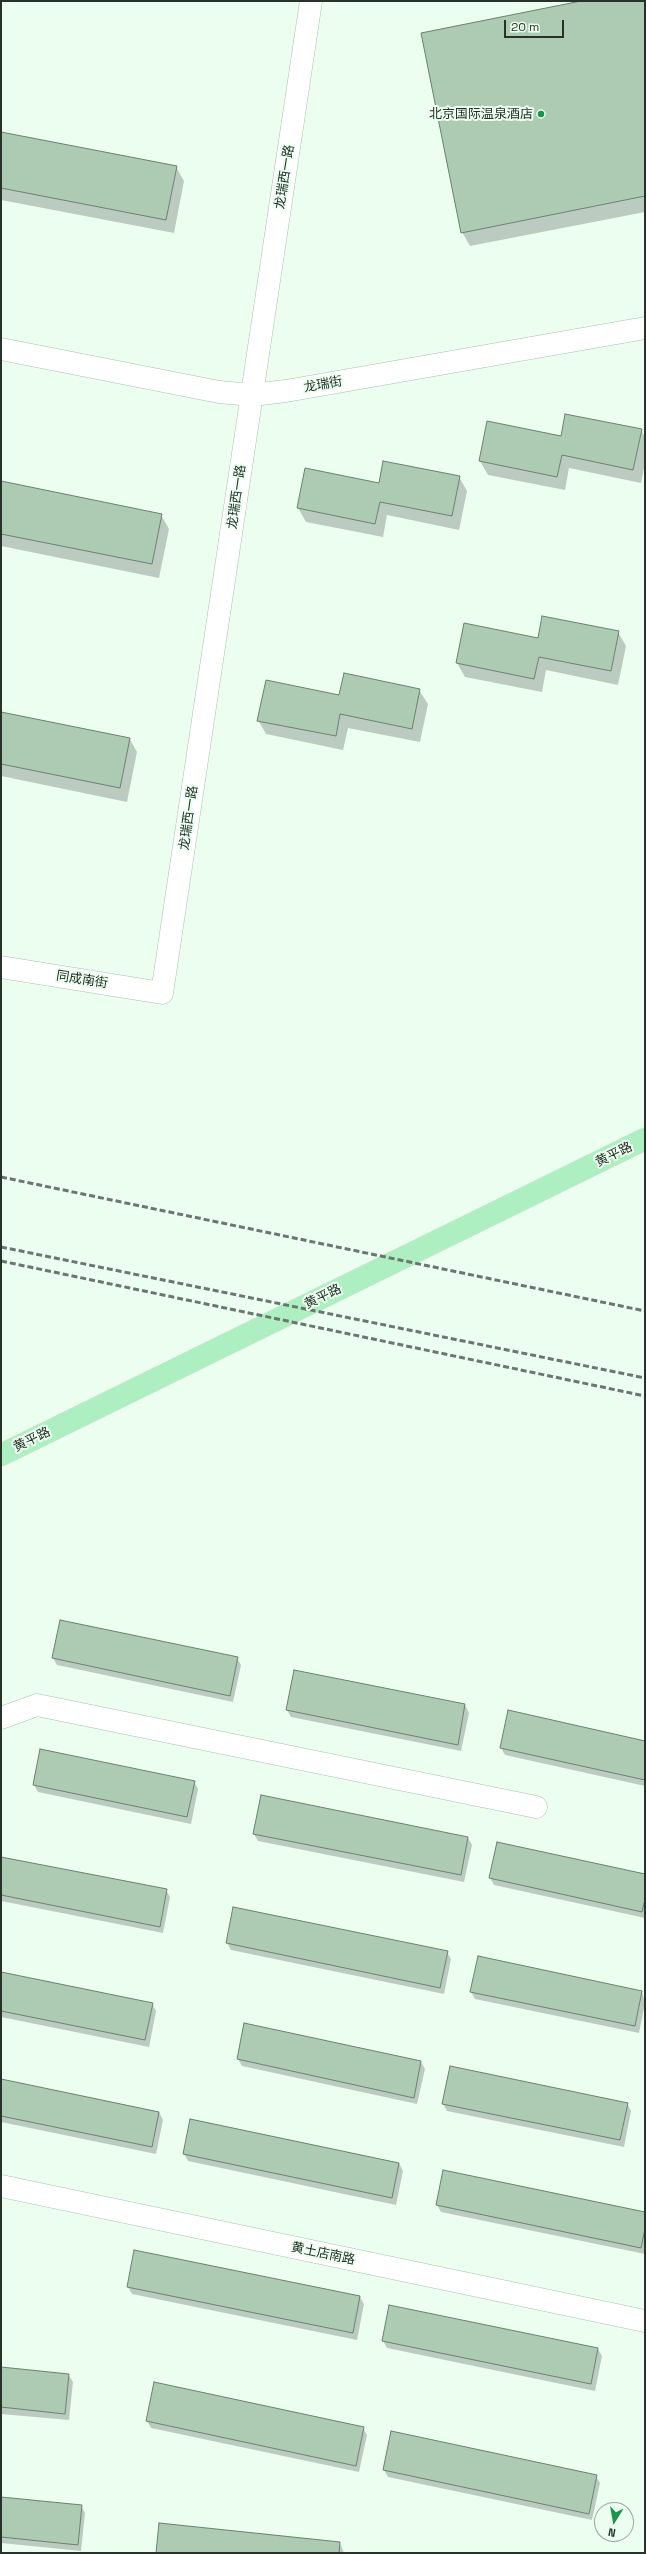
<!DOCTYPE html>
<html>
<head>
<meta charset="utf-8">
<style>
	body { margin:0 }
	#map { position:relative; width:646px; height:2554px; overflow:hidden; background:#ecfef0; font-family:"Space Grotesk",sans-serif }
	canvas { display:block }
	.frame { position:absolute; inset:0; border:2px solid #273229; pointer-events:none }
	.north { position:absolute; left:594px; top:2502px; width:40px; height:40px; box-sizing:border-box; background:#ecfef0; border:1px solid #9daca0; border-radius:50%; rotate:191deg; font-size:11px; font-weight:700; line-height:16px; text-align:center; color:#273229 }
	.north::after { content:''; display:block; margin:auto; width:14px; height:18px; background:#1c934e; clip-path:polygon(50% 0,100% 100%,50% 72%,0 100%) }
	.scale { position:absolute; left:504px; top:20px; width:60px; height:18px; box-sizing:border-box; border:2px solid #273229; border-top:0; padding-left:5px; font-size:12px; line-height:14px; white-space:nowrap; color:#273229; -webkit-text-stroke:3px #ecfef0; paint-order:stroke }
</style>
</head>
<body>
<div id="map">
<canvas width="646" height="2554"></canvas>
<div class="frame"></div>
<div class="north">N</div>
<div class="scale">20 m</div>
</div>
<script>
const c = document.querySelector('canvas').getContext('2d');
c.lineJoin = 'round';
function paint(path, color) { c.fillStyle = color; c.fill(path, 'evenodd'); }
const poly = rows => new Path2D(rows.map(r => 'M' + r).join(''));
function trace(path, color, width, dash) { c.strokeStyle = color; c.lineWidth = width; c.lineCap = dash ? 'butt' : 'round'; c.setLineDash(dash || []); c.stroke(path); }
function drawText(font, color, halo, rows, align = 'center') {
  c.font = font + ' "Space Grotesk","Noto Sans SC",sans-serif'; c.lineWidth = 4; c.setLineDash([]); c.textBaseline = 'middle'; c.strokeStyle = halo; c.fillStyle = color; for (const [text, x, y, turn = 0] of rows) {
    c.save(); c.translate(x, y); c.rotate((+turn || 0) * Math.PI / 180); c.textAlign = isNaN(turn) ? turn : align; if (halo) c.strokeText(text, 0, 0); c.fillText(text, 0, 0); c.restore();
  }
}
paint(poly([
	[586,1,645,1,645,212,470,246,462,232],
	[1,133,176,167,184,181,174,233,1,200],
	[641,430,645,437,645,463,641,483,569,468,565,490,488,475,480,461,562,437],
	[459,477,467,491,459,530,387,515,383,537,306,522,298,508,380,484],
	[1,482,161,515,169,529,159,578,1,546],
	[618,632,626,646,618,685,546,670,542,692,465,677,457,663,539,639],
	[419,690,428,704,420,742,348,728,343,750,266,734,258,720,340,696],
	[1,713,129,738,137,752,127,802,1,776],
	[60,1621,237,1658,241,1665,233,1702,57,1665,53,1658],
	[295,1671,465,1705,469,1713,461,1751,291,1717,287,1710],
	[645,1742,645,1786,505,1755,501,1748],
	[194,1782,198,1789,191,1824,38,1792,34,1785],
	[254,1834,468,1838,472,1845,464,1882,258,1841],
	[498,1843,645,1875,645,1918,494,1885,490,1878],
	[1,1858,166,1890,170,1897,163,1933,1,1901],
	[227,1943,447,1952,451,1959,444,1994,231,1950],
	[1,1973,152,2004,156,2011,149,2047,1,2017],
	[471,1992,642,1992,645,2003,639,2033,475,1999],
	[245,2024,421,2062,425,2069,417,2104,242,2066,238,2059],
	[1,2080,159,2112,163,2120,156,2154,1,2122],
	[627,2103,631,2111,624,2147,447,2111,443,2104],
	[191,2120,399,2163,403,2171,396,2205,188,2161,184,2154],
	[437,2205,645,2213,645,2254,441,2212],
	[128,2287,360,2297,364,2304,357,2340,132,2294],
	[383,2341,598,2349,602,2356,595,2391,387,2348],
	[1,2368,68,2374,73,2382,69,2420,1,2414],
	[147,2421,363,2428,367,2435,359,2472,151,2428],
	[384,2470,596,2476,600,2483,592,2520,388,2477],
	[1,2498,81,2506,85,2513,81,2551,1,2543],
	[340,2543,344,2553,157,2553]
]), '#0003');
const building = poly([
	[581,1,645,1,645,196,461,233,421,33,581,1],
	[1,132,177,166,166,220,1,188,1,132],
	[565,414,642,429,633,470,562,455,557,477,479,461,487,421,561,436,565,414],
	[383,461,460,476,452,516,380,502,375,524,297,508,305,468,379,483,383,461],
	[1,481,162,514,152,564,1,534,1,481],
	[542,616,619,631,611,671,539,657,534,679,456,663,464,623,538,638,542,616],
	[344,673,420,689,412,729,340,714,336,736,257,721,266,680,339,695,344,673],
	[1,712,130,738,120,788,1,764,1,712],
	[60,1620,238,1657,230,1696,52,1658,60,1620],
	[294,1670,465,1704,458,1745,286,1710,294,1670],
	[508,1710,645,1741,645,1780,500,1748,508,1710],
	[40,1749,195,1781,187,1817,33,1785,40,1749],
	[261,1795,468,1837,461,1875,253,1834,261,1795],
	[497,1842,645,1874,645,1899,642,1912,489,1878,497,1842],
	[1,1857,167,1889,160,1927,1,1895,1,1857],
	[233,1907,448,1951,440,1988,226,1943,233,1907],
	[478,1956,642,1991,635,2026,470,1992,478,1956],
	[1,1972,153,2003,145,2040,1,2011,1,1972],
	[244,2023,421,2061,414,2098,237,2059,244,2023],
	[450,2066,628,2103,620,2140,442,2104,450,2066],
	[1,2079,159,2112,152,2147,1,2116,1,2079],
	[190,2119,399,2163,392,2198,183,2154,190,2119],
	[443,2170,645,2212,645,2229,641,2248,436,2205,443,2170],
	[134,2250,360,2296,353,2333,127,2287,134,2250],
	[389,2305,598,2348,591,2384,382,2341,389,2305],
	[1,2367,69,2374,65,2414,1,2407,1,2367],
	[154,2382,364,2427,356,2466,146,2421,154,2382],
	[391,2431,597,2475,589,2514,383,2470,391,2431],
	[1,2497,82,2505,78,2545,1,2537,1,2497],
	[159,2523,340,2542,339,2553,156,2553,159,2523]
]);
paint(building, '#adcab3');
trace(building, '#67836e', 1);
const minor = poly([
	[1,349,219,392,252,395,286,391,645,328],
	[1,967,162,993,311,1],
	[1,1718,37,1705,536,1807],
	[1,2186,645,2321]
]);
const major = poly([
	[1,1455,645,1139]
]);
trace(minor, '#a5c2ab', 23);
trace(major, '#e1e2e1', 23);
trace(minor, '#fff', 22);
trace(major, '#aeefc2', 22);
trace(poly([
	[1,1177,645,1311],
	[1,1247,645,1378],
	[1,1261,645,1396]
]), '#6a776d', 3, [6, 3]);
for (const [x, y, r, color] of [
	[541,114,4,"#1c934e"]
]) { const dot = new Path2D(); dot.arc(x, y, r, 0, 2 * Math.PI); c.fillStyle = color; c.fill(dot); trace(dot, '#ecfef0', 1.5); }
drawText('13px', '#273229', '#ecfef0', [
	["北京国际温泉酒店",533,114]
], 'right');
drawText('13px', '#273229', '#ecfef0', [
	["龙瑞西一路",285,177,-81],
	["龙瑞街",323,385,-10],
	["龙瑞西一路",237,497,-82],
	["龙瑞西一路",189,818,-82],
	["同成南街",82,980,9],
	["黄平路",614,1155,-26],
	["黄平路",323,1297,-26],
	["黄平路",32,1440,-26],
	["黄土店南路",323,2254,12]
]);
</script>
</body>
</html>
